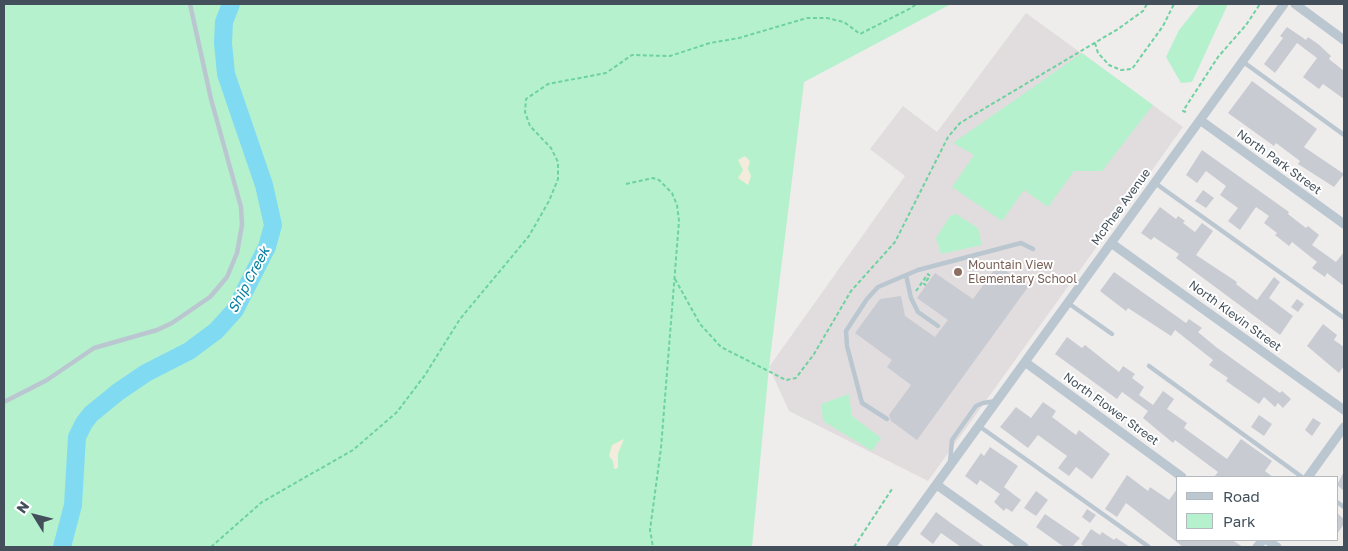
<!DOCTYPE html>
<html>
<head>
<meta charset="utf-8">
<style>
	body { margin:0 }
	#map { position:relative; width:1348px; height:551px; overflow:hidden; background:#efecec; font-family:"Golos Text",sans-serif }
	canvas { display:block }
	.frame { position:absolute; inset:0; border:5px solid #43505b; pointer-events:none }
	.legend { position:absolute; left:1176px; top:476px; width:162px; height:65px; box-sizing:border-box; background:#fff; border:1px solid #b4b9bd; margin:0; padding:6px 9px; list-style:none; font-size:15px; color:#43505b }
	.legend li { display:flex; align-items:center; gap:10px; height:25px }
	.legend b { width:25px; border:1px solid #b4b9bd }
	.north { position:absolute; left:10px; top:491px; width:50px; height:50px; -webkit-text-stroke:4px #fff; paint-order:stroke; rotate:306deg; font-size:14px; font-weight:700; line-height:20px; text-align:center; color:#43505b }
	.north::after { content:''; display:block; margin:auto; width:18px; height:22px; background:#43505b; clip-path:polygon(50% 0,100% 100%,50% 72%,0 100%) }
</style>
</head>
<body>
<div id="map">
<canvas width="1348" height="551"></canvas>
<div class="frame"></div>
<ul class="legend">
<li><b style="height:6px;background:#bbc7d0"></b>Road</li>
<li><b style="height:14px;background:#b6f1cd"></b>Park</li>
</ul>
<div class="north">N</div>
</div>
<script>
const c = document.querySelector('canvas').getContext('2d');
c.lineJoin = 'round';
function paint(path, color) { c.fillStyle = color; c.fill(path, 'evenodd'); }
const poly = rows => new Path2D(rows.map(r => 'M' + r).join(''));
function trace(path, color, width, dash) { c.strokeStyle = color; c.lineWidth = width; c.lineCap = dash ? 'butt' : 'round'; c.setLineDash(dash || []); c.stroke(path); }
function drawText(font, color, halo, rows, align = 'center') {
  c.font = font + ' "Golos Text",sans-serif'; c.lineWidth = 4; c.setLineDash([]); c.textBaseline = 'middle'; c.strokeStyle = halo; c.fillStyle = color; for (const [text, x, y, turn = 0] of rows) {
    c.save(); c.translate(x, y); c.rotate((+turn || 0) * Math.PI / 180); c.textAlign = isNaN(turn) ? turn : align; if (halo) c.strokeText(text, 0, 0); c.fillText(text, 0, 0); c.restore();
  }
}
paint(poly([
	[1026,13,1183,127,928,481,789,411,769,367,905,176,870,149,903,106,937,132]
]), '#e1ddde');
paint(poly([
	[4,4,951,4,804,82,769,367,752,547,4,547],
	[1200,4,1228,4,1192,82,1181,83,1166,57,1179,30],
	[1082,53,1153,105,1102,171,1074,171,1048,207,1024,190,1002,221,952,187,974,155,953,143],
	[956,214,978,228,982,245,941,254,936,238,950,216],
	[849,394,852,416,881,438,872,451,823,421,821,404]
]), '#b6f1cd');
paint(poly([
	[745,156,750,161,748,169,751,176,748,185,738,178,743,170,738,160],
	[624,439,618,454,618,468,614,469,613,461,609,456,612,445]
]), '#f3ebdb');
trace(poly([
	[62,547,73,505,77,437,84,423,91,414,118,392,146,373,189,351,216,331,235,310,267,247,273,225,264,185,226,74,223,43,224,22,231,4]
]), '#80dbf2', 18);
paint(poly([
	[1287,27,1306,40,1308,37,1318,44,1331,56,1329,59,1344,71,1344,99,1323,84,1319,89,1303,77,1317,58,1297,43,1275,73,1264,64,1283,38,1280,36],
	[1252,81,1317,129,1304,147,1344,174,1334,187,1298,164,1300,161,1276,143,1274,146,1228,113],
	[1202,150,1289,212,1288,214,1306,228,1308,226,1319,235,1312,245,1336,262,1344,252,1344,286,1327,273,1325,277,1312,268,1317,262,1292,242,1289,246,1275,235,1277,233,1264,223,1269,216,1256,207,1240,230,1228,221,1238,208,1220,195,1226,186,1206,171,1197,183,1186,175],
	[1203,190,1214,198,1206,208,1195,201],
	[1160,207,1176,219,1178,216,1185,221,1183,223,1195,232,1202,223,1213,231,1196,255,1237,282,1236,284,1257,300,1274,277,1280,282,1269,298,1293,316,1280,335,1176,258,1179,254,1154,237,1151,240,1141,233],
	[998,265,1028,287,917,440,891,421,889,415,911,385,887,367,892,360,855,333,880,299,901,296,905,316,935,337,948,320,917,298,935,273,973,299],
	[1114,272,1186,323,1189,319,1202,328,1198,332,1216,347,1280,393,1282,391,1291,399,1283,408,1278,403,1275,407,1264,397,1259,404,1226,381,1228,378,1209,365,1213,360,1175,330,1171,336,1128,308,1126,311,1100,291],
	[1297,299,1304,304,1298,312,1291,307],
	[1323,324,1337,335,1334,340,1344,347,1344,366,1339,373,1307,346],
	[1067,337,1082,348,1085,345,1119,372,1123,366,1135,374,1132,378,1144,387,1139,395,1153,405,1163,391,1174,399,1167,409,1187,423,1184,428,1227,459,1241,439,1272,461,1265,471,1273,477,1214,477,1218,472,1175,440,1173,443,1143,418,1148,411,1122,392,1117,399,1055,354],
	[1043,402,1056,411,1052,417,1076,435,1079,430,1110,454,1092,479,1076,467,1069,476,1058,468,1067,456,1038,435,1028,448,1000,427,1016,407,1031,418],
	[1259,415,1272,424,1264,436,1251,427],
	[1313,418,1321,423,1312,436,1305,430],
	[990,447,1018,466,1004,487,1021,500,1012,512,1006,508,1004,511,994,502,1000,494,980,480,977,485,965,476,981,453,984,456],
	[1344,471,1344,491,1337,485],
	[1127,475,1148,491,1150,487,1169,500,1177,489,1177,540,1232,540,1243,547,1183,547,1126,503,1117,517,1105,509],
	[1036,491,1048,500,1036,516,1024,508],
	[1087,509,1096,515,1090,523,1082,517],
	[936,512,952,524,985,547,961,547,941,533,933,544,920,534],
	[1337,513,1344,519,1344,524,1337,534],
	[1045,514,1080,538,1072,547,1064,547,1036,527],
	[1091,529,1100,535,1102,532,1114,540,1116,538,1130,547,1085,547,1081,544]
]), '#c8cbd2');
trace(poly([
	[1095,43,1098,53,1109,65,1121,70,1132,69,1163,26,1174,4],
	[1186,112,1183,111,1218,57,1246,25,1260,4],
	[626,184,653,178,659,180,672,193,677,205,679,221,661,448,650,530,653,547],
	[675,279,700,324,721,347,786,380,796,378,814,354,851,291,895,242,948,137,960,123,1118,29,1143,11,1147,4],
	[916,291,928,274,930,276,924,284,926,285],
	[211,547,262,502,353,450,397,412,425,375,460,319,529,236,549,201,558,179,558,162,551,148,530,126,525,112,526,99,548,84,606,73,632,55,670,56,710,43,739,38,807,18,827,18,844,22,860,34,911,8,916,4],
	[854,547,892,489]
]), '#6cd29f', 2, [4, 2.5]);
trace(poly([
	[1242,61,1344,135],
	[1155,183,1344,318],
	[906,275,911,298,918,312,938,326],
	[1068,303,1112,334],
	[1149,366,1302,477],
	[4,402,47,380,94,348,157,330,172,323,210,297,227,277,237,253,242,225,241,207,211,99,190,4],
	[887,419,862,403,847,346,846,331,867,299,878,287,918,270,1021,243,1033,249],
	[979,426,1149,547],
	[950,462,952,440,976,406,983,403,996,401],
	[1337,502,1344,507]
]), '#bbc7d0', 4.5);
trace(poly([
	[1295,4,1344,40],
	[1200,120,1344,224],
	[1111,243,1344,410],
	[1025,362,1182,477],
	[1308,477,1344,427],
	[937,485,1024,547],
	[1267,540,1277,547],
	[891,547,1284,4],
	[1257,547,1263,540]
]), '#bbc7d0', 9);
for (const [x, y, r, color] of [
	[958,272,5,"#8d6e63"]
]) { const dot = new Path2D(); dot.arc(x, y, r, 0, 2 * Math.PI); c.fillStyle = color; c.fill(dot); trace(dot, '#fff', 2); }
drawText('12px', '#43505b', '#fff', [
	["North Park Street",1279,162,36],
	["McPhee Avenue",1121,207,-54],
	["North Klevin Street",1235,316,36],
	["North Flower Street",1111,409,36]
]);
drawText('12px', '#785e54', '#fff', [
	["Mountain View",968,265],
	["Elementary School",968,279]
], 'left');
drawText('italic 14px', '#0480a0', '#fff', [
	["Ship Creek",249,280,-62]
]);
</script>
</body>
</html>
